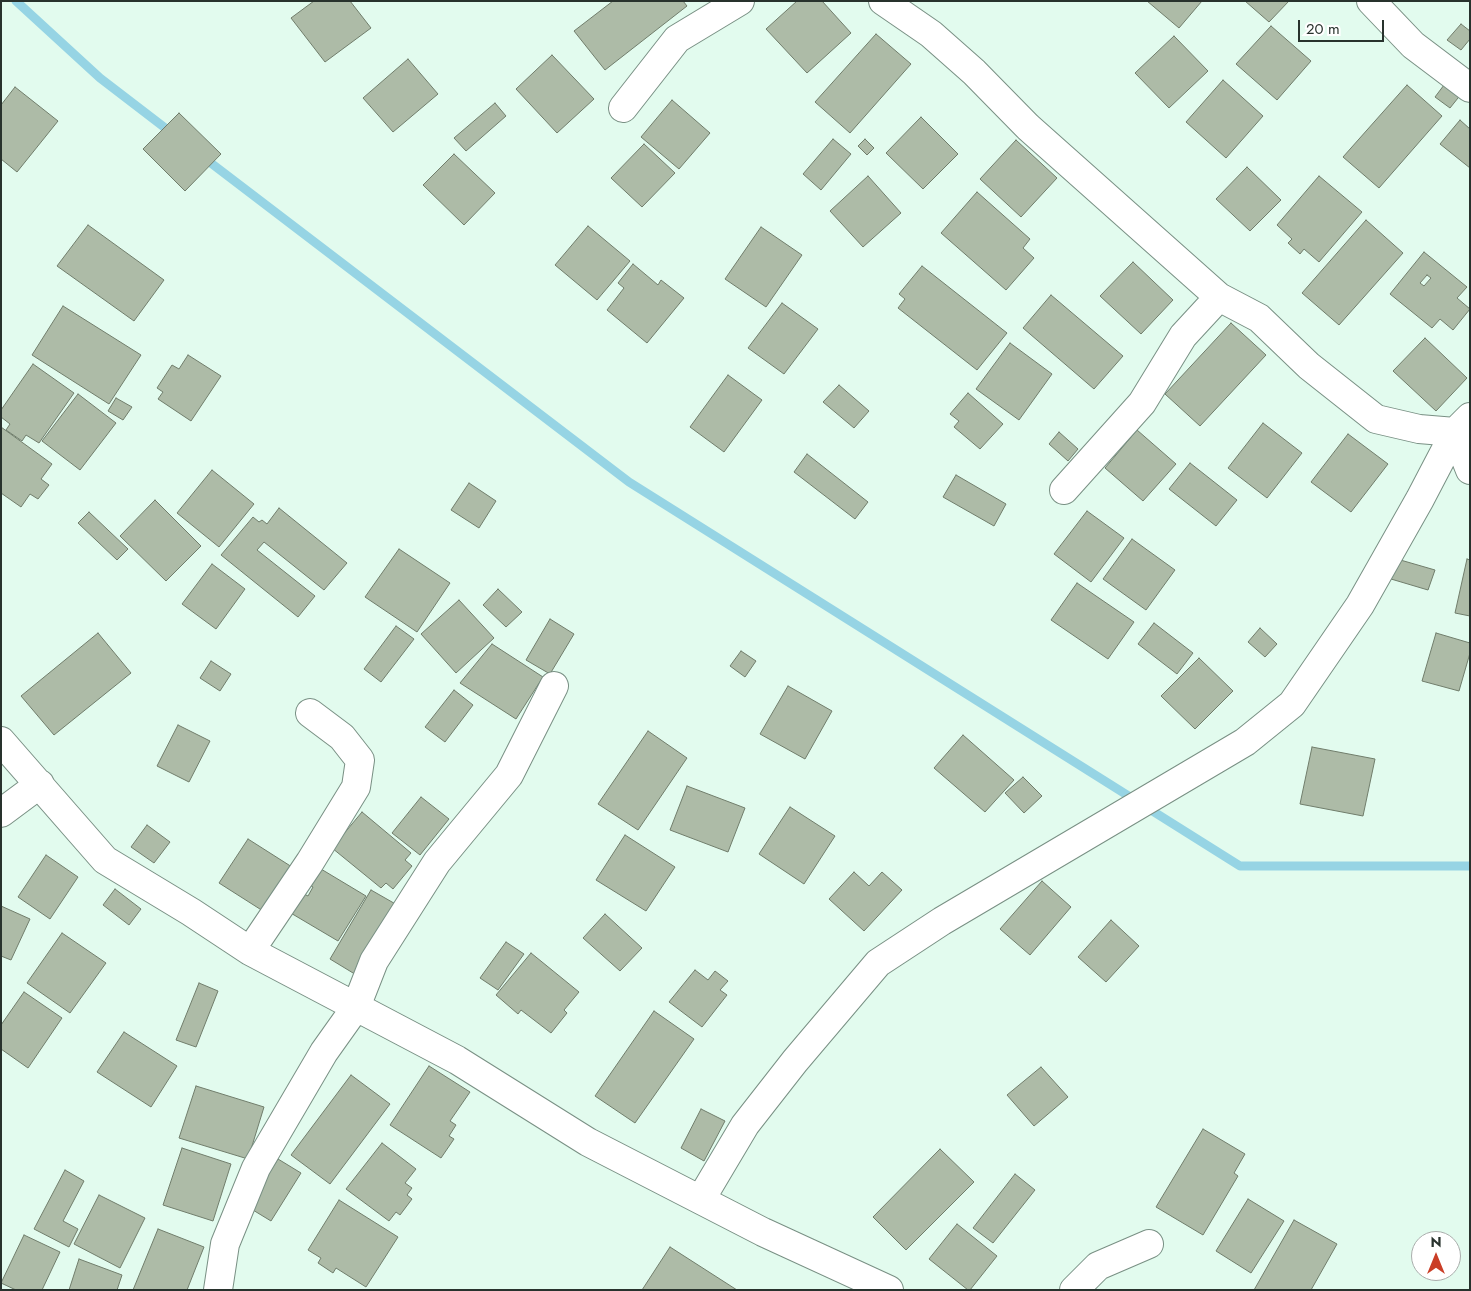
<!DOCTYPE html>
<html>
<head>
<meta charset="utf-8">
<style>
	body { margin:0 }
	#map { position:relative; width:1471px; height:1291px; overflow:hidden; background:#e2fbee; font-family:Jost,sans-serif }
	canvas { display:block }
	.frame { position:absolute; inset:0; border:2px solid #28322d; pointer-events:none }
	.north { position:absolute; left:1411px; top:1231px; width:50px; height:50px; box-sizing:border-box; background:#fff; border:1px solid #a9adab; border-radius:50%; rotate:0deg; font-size:14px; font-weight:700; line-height:20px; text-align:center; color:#28322d }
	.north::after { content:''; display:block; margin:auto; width:18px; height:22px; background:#ca3e27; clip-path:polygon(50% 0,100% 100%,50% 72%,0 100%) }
	.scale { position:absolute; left:1298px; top:20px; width:86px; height:22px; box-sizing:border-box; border:2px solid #28322d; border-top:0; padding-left:6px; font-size:15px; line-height:18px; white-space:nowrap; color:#28322d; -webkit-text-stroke:4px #fff; paint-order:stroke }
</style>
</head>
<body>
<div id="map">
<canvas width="1471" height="1291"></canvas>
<div class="frame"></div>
<div class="north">N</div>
<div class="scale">20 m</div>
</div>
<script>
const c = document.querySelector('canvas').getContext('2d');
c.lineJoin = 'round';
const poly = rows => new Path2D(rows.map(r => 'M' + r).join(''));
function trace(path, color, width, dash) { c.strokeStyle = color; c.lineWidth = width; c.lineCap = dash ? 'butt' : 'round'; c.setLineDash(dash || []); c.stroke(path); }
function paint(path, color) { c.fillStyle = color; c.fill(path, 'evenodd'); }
trace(poly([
	[16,1,100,78,173,134],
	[203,157,629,482,1240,866,1470,866]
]), '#96d4e4', 9);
const building = poly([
	[314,1,350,1,371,28,325,62,291,18,314,1],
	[613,1,683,1,687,6,605,70,574,31,613,1],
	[797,1,822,1,851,33,807,73,766,29,797,1],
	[1147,1,1202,1,1179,28,1147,1],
	[1245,1,1289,1,1269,22,1245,1],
	[1461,24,1470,31,1470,39,1461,50,1447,40,1461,24],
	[1271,26,1311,61,1277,100,1236,64,1271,26],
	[876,34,911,64,850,133,815,102,876,34],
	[1174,36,1208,71,1169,108,1135,73,1174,36],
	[552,55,594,99,557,133,516,89,552,55],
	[408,59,438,94,393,132,363,98,408,59],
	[1223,80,1263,116,1226,158,1186,122,1223,80],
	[1447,81,1462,93,1450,108,1435,97,1447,81],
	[1407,85,1442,116,1379,188,1343,157,1407,85],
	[15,87,58,121,17,172,1,159,1,105,15,87],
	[672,100,710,133,679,169,641,137,672,100],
	[495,103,506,116,466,151,454,138,495,103],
	[179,113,221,154,185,191,143,149,179,113],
	[921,117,958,154,923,189,886,153,921,117],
	[1460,120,1470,129,1470,168,1440,144,1460,120],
	[833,139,851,154,821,190,803,174,833,139],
	[865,139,874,148,867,155,858,146,865,139],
	[1016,140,1057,178,1021,217,980,179,1016,140],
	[644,144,675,173,642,207,611,178,644,144],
	[454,154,495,193,464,225,423,185,454,154],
	[1247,167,1281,200,1250,231,1216,199,1247,167],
	[868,176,901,213,863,247,830,211,868,176],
	[1319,176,1362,212,1319,262,1304,249,1300,254,1288,243,1292,239,1277,225,1319,176],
	[977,192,1030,239,1023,248,1034,258,1006,290,941,233,977,192],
	[1366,220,1403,253,1339,325,1302,293,1366,220],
	[88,225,164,280,134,321,57,266,88,225],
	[588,226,630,261,597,300,555,265,588,226],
	[761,227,802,255,766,307,725,279,761,227],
	[1424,252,1467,287,1457,298,1470,309,1453,330,1440,319,1432,328,1390,294,1424,252],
	[1427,275,1431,278,1424,286,1420,283,1427,275],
	[1133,262,1173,300,1141,334,1100,296,1133,262],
	[633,264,658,285,661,280,684,298,647,343,607,310,624,288,618,283,633,264],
	[922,266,1007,333,977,370,898,308,905,299,899,294,922,266],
	[1051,295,1123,356,1094,389,1023,328,1051,295],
	[782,303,818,329,784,374,748,348,782,303],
	[63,306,141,355,109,404,32,355,63,306],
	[1231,323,1266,355,1200,426,1165,394,1231,323],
	[1425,338,1467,378,1436,411,1393,371,1425,338],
	[1010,343,1052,374,1019,420,976,389,1010,343],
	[188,355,221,376,191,421,158,399,163,392,157,388,172,365,179,369,188,355],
	[33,364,74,393,39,443,26,435,22,441,6,430,10,424,1,417,1,410,33,364],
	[728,375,762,400,724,452,690,427,728,375],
	[839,385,869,411,854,428,823,402,839,385],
	[968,393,1003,424,980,449,954,427,959,421,950,414,968,393],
	[78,394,116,423,80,470,42,441,78,394],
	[116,398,132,407,123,420,108,411,116,398],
	[1263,423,1302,453,1267,498,1228,468,1263,423],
	[1,427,52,464,41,479,49,485,38,499,30,494,21,507,1,493,1,427],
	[1137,430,1176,464,1143,501,1105,468,1137,430],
	[1059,432,1078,449,1068,461,1049,444,1059,432],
	[1348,434,1388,464,1351,512,1311,482,1348,434],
	[807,454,868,502,855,519,794,472,807,454],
	[1190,463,1237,500,1216,526,1169,489,1190,463],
	[212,470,254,504,219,547,177,513,212,470],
	[956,475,1006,504,994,526,943,497,956,475],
	[469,483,496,501,479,528,451,510,469,483],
	[155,500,201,546,166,581,120,536,155,500],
	[279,508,347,563,324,590,264,542,257,550,315,596,298,617,221,555,253,517,259,522,262,520,267,524,279,508],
	[1087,511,1124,538,1091,582,1054,554,1087,511],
	[89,512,128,549,117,560,78,523,89,512],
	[1132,539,1175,570,1146,610,1103,579,1132,539],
	[399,549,450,583,417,632,365,597,399,549],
	[1397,559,1435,570,1428,590,1391,579,1397,559],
	[1467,559,1470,560,1470,616,1455,613,1467,559],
	[212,564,245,589,216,629,182,604,212,564],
	[1077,583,1134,622,1108,659,1051,620,1077,583],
	[498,589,522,612,506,627,483,605,498,589],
	[459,600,494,638,456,673,421,634,459,600],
	[550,619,574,634,550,674,526,660,550,619],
	[1154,623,1193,653,1177,674,1138,644,1154,623],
	[396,626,414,639,381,682,364,669,396,626],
	[1260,628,1277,644,1265,657,1248,642,1260,628],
	[98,633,131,673,54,735,21,696,98,633],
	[1436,633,1470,643,1470,653,1459,691,1422,681,1436,633],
	[492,644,543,677,516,719,460,683,492,644],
	[741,651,756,661,745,677,730,666,741,651],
	[1199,658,1233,691,1195,729,1161,696,1199,658],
	[211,661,231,674,220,691,200,678,211,661],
	[788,686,832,711,805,759,760,734,788,686],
	[454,690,473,705,445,742,425,727,454,690],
	[178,725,210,741,189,782,157,766,178,725],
	[648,731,687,758,638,830,598,804,648,731],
	[963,735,1014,780,985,812,934,768,963,735],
	[1312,747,1375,759,1363,816,1300,804,1312,747],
	[1023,777,1042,796,1024,813,1005,793,1023,777],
	[687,786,745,808,728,852,670,830,687,786],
	[421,797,449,819,420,855,392,833,421,797],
	[790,807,835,836,804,884,759,854,790,807],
	[362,812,411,853,405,860,412,866,393,889,386,883,381,888,332,848,362,812],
	[147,825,170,842,154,863,131,847,147,825],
	[625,835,675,867,646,911,596,880,625,835],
	[248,839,292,867,263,911,219,883,248,839],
	[46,855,78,877,50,919,18,897,46,855],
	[316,866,366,896,338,941,289,912,300,892,308,896,313,887,306,883,316,866],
	[854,872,869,886,882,872,902,890,864,931,829,899,854,872],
	[1042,881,1071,907,1030,955,1000,929,1042,881],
	[115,889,141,909,129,925,103,905,115,889],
	[371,890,399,906,358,976,330,959,371,890],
	[1,906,30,919,11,960,1,956,1,906],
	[605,914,642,948,620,971,583,938,605,914],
	[1111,920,1139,946,1106,982,1078,957,1111,920],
	[62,933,106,963,70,1013,27,983,62,933],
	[506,942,524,954,498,990,480,978,506,942],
	[531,953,579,992,564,1010,567,1013,551,1033,521,1010,518,1014,496,995,531,953],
	[695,970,708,980,715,971,728,981,720,990,727,995,702,1027,669,1002,695,970],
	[199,983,218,991,196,1047,176,1040,199,983],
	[24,992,62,1018,28,1068,1,1049,1,1025,24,992],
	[654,1011,694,1039,635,1123,595,1096,654,1011],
	[124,1032,177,1066,151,1107,97,1072,124,1032],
	[429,1066,470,1092,450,1121,456,1125,449,1136,454,1139,441,1158,390,1125,429,1066],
	[1041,1067,1068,1097,1034,1126,1007,1095,1041,1067],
	[351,1075,390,1104,330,1184,291,1155,351,1075],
	[196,1086,264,1107,248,1159,179,1138,196,1086],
	[701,1109,725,1121,704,1161,681,1148,701,1109],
	[1203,1129,1245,1154,1234,1173,1238,1176,1203,1235,1156,1207,1203,1129],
	[382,1143,416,1169,405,1183,412,1188,407,1195,412,1199,400,1215,396,1212,389,1221,346,1189,382,1143],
	[182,1148,231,1164,213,1221,163,1205,182,1148],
	[940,1149,974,1182,906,1250,873,1217,940,1149],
	[278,1159,301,1173,271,1221,248,1207,278,1159],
	[65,1170,84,1181,63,1221,78,1229,69,1247,34,1229,65,1170],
	[1015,1174,1035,1190,993,1243,973,1228,1015,1174],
	[99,1195,145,1218,120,1268,74,1244,99,1195],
	[1248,1199,1284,1221,1251,1273,1216,1251,1248,1199],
	[339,1200,398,1237,366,1287,336,1268,333,1273,318,1263,321,1258,308,1250,339,1200],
	[1294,1220,1337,1244,1311,1290,1254,1290,1294,1220],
	[957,1224,997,1256,970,1290,968,1290,929,1259,957,1224],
	[158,1229,204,1247,187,1290,133,1290,158,1229],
	[24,1235,60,1252,42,1290,16,1290,1,1283,24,1235],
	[670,1247,737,1290,642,1290,670,1247],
	[79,1259,122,1275,117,1290,69,1290,79,1259]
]);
paint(building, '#adbba7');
trace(building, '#707d6b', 1);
const street = poly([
	[883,1,931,34,974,72,1028,127,1219,297,1259,318,1309,366,1376,419,1419,429,1455,432,1470,470],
	[1371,1,1413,45,1470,88],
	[623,108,677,39,740,1],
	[1064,490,1142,403,1183,336,1219,297],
	[1,741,105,860,191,912,250,951,457,1060,588,1142,763,1232,889,1290],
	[1,813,40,784],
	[250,951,310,862,356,787,360,760,342,737,310,713],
	[701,1199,745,1125,795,1061,878,963,942,921,1245,742,1292,704,1360,605,1420,499,1455,432,1470,417],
	[218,1290,225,1244,256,1168,324,1052,356,1007,374,961,437,862,509,775,554,686],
	[1074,1290,1098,1266,1149,1244]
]);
trace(street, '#799084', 30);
trace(street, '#fff', 28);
</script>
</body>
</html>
